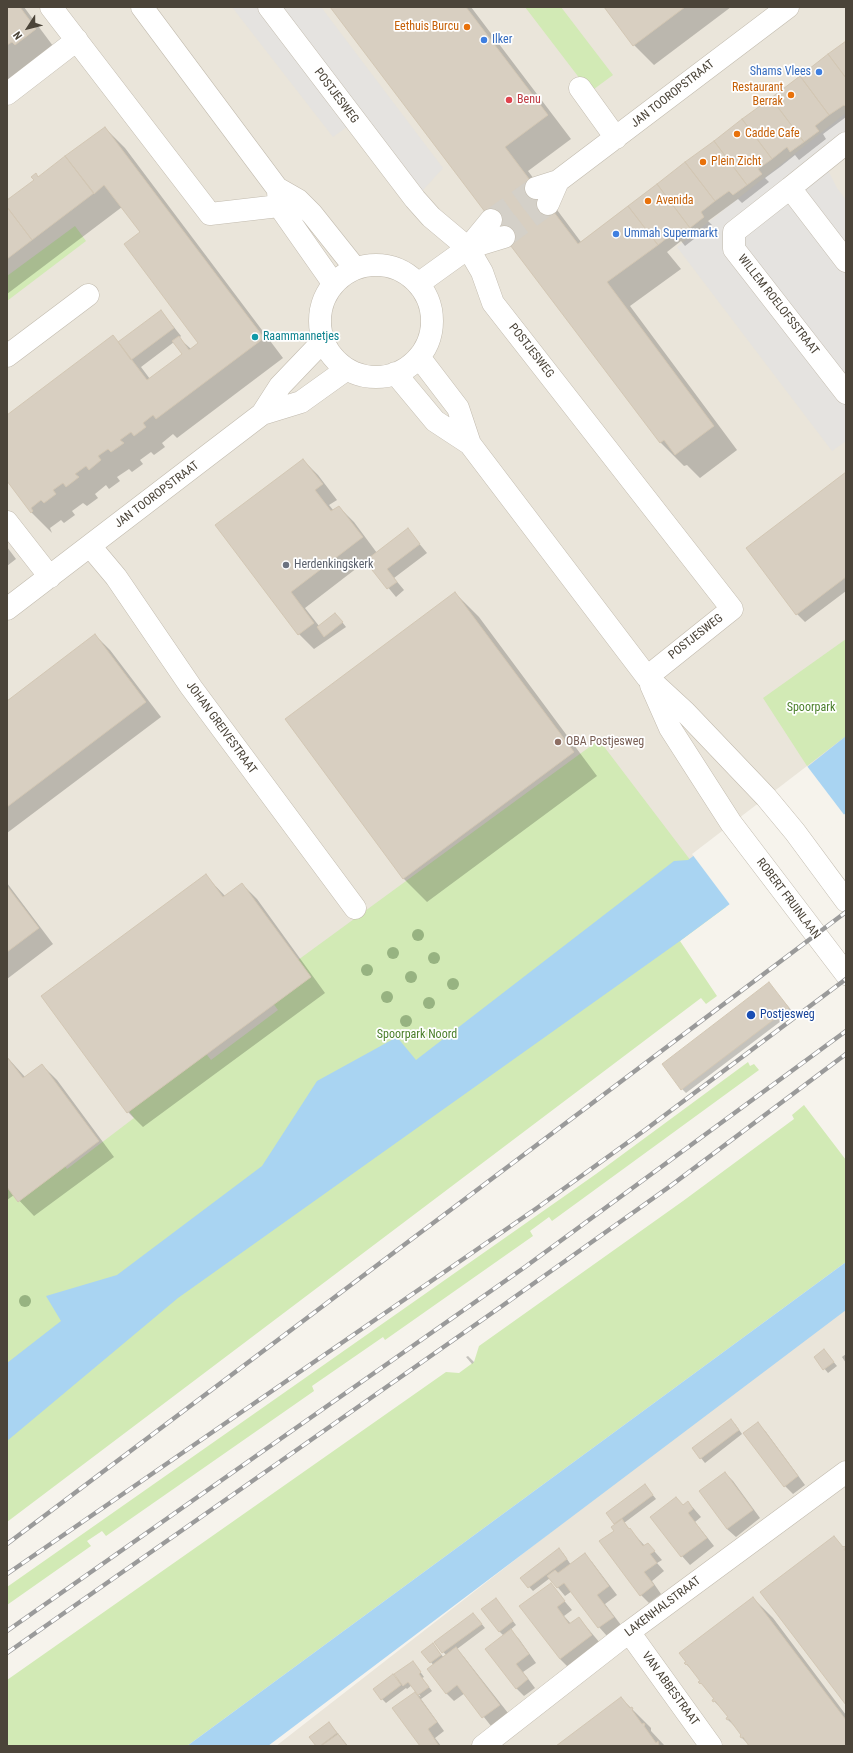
<!DOCTYPE html>
<html>
<head>
<meta charset="utf-8">
<style>
	body { margin:0 }
	#map { position:relative; width:853px; height:1753px; overflow:hidden; background:#f6f3ec; font-family:"Roboto Condensed",sans-serif }
	canvas { display:block }
	.frame { position:absolute; inset:0; border:8px solid #4b4439; pointer-events:none }
	.north { position:absolute; left:8px; top:8px; width:40px; height:40px; -webkit-text-stroke:3px #fff; paint-order:stroke; rotate:234deg; font-size:11px; font-weight:700; line-height:16px; text-align:center; color:#4b4439 }
	.north::after { content:''; display:block; margin:auto; width:14px; height:18px; background:#4b4439; clip-path:polygon(50% 0,100% 100%,50% 72%,0 100%) }
</style>
</head>
<body>
<div id="map">
<canvas width="853" height="1753"></canvas>
<div class="frame"></div>
<div class="north">N</div>
</div>
<script>
const c = document.querySelector('canvas').getContext('2d');
c.lineJoin = 'round';
function paint(path, color) { c.fillStyle = color; c.fill(path, 'evenodd'); }
const poly = rows => new Path2D(rows.map(r => 'M' + r).join(''));
function trace(path, color, width, dash) { c.strokeStyle = color; c.lineWidth = width; c.lineCap = dash ? 'butt' : 'round'; c.setLineDash(dash || []); c.stroke(path); }
function drawText(font, color, halo, rows, align = 'center') {
  c.font = font + ' "Roboto Condensed",sans-serif'; c.lineWidth = 3.5; c.setLineDash([]); c.textBaseline = 'middle'; c.strokeStyle = halo; c.fillStyle = color; for (const [text, x, y, turn = 0] of rows) {
    c.save(); c.translate(x, y); c.rotate((+turn || 0) * Math.PI / 180); c.textAlign = isNaN(turn) ? turn : align; if (halo) c.strokeText(text, 0, 0); c.fillText(text, 0, 0); c.restore();
  }
}
paint(poly([
	[7,7,846,7,846,759,7,1386],
	[846,1302,846,1746,276,1746]
]), '#eae5da');
paint(poly([
	[525,7,561,7,613,75,590,92],
	[75,226,86,241,7,301,7,276],
	[846,639,846,736,807,766,763,698],
	[599,740,726,907,680,941,717,996,706,1004,701,998,7,1522,7,1179,51,1146,67,1169,134,1118,117,1095,194,1038,211,1060,278,1010,261,987],
	[748,1062,750,1066,754,1064,759,1070,552,1221,549,1217,530,1231,533,1236,385,1340,383,1337,312,1386,314,1391,106,1536,102,1531,87,1541,91,1546,7,1605,7,1587,596,1174],
	[804,1105,846,1160,846,1262,187,1746,7,1746,7,1680,446,1372,459,1373,474,1362,479,1346,683,1201,794,1119,792,1115]
]), '#d2eab5');
paint(poly([
	[232,7,321,7,443,168,415,199,351,124,333,137],
	[846,113,846,132,819,152,837,188,846,200,846,441,832,451,677,247]
]), '#e5e3e0');
paint(poly([
	[846,736,846,813,769,875,680,941,178,1298,7,1441,7,1363,61,1321,46,1296,117,1275,262,1166,317,1081,397,1037,416,1060,674,861,688,860,732,827],
	[846,1262,846,1310,268,1746,187,1746]
]), '#a9d4f2');
paint(poly([
	[807,766,845,816,770,877,731,906,692,854]
]), '#f6f3ec');
paint(poly([
	[7,7,24,7,56,50,7,80],
	[332,7,471,7,571,139,528,171,581,242,846,42,846,117,823,134,826,139,799,160,795,155,780,167,765,178,769,182,742,203,738,199,708,221,712,225,685,246,681,241,667,252,681,269,630,306,737,450,700,478,687,465,684,466,661,443],
	[605,7,731,7,654,65,634,45],
	[105,128,125,148,283,358,177,438,173,434,162,443,165,447,154,455,151,452,140,460,143,464,132,472,129,469,117,477,120,481,109,489,106,485,95,494,98,498,87,506,83,503,72,511,75,515,64,523,61,520,50,528,52,533,32,513,7,480,7,416,119,343,161,311,181,336,179,338,191,349,199,343,141,233,122,207,7,294,7,201,35,180,36,175,39,178],
	[174,342,183,354,150,379,141,367],
	[303,460,318,475,337,500,329,505,334,511,339,507,354,522,377,553,408,530,427,553,394,578,404,590,396,597,366,561,305,608,319,626,339,618,346,627,314,649,299,634,217,526],
	[846,473,846,591,805,622,797,614],
	[7,547,16,559,7,566],
	[455,593,479,617,597,776,427,902,403,878],
	[95,635,110,650,161,717,7,833,7,702],
	[206,876,226,897,242,884,257,899,325,993,143,1127,128,1112],
	[7,883,53,944,7,979],
	[769,984,793,1012,686,1093,682,1089],
	[7,1057,25,1077,42,1065,57,1080,114,1157,34,1216,14,1195,7,1200],
	[846,1354,846,1363,842,1357],
	[828,1355,837,1366,828,1373,815,1357],
	[468,1356,474,1362,472,1364,466,1357],
	[735,1424,742,1434,705,1463,693,1448],
	[758,1424,766,1432,805,1485,793,1494,785,1486],
	[725,1473,733,1481,760,1518,736,1537,727,1529],
	[645,1485,656,1499,624,1523,645,1546,648,1544,662,1560,657,1563,664,1571,652,1581,661,1594,649,1603,641,1595,615,1531,616,1524,615,1523],
	[688,1502,701,1517,695,1522,714,1546,690,1565,682,1556,652,1517,683,1506],
	[563,1553,571,1565,584,1554,592,1562,617,1595,605,1604,621,1625,607,1636,599,1627,572,1591,565,1596,550,1578,533,1591,521,1578],
	[550,1584,572,1610,564,1616,571,1624,579,1618,600,1643,568,1667,560,1659],
	[753,1598,773,1618,846,1715,846,1746,750,1746,742,1738,743,1735,739,1730,728,1720,729,1717,725,1712,714,1701,715,1699,711,1694,701,1683,701,1681,697,1675,686,1664],
	[496,1599,516,1625,510,1630,519,1639,536,1663,523,1672,535,1688,524,1696,516,1688,504,1636,499,1631],
	[477,1618,485,1628,457,1649,464,1657,508,1713,491,1726,465,1693,454,1701,446,1693,434,1666,431,1662,436,1648,444,1658,447,1656,435,1643],
	[416,1666,424,1677,422,1678,432,1691,421,1699,444,1731,435,1738,441,1746,421,1746,415,1693,421,1697,412,1685,407,1689,406,1688,386,1703,382,1699,393,1675,398,1681,396,1675],
	[621,1698,651,1728,651,1731,664,1745,558,1746],
	[329,1723,340,1736,348,1746,318,1746]
]), '#0003');
const building = poly([
	[7,7,20,7,36,29,15,45,12,42,7,45,7,7],
	[330,7,466,7,548,115,505,147,578,244,628,206,658,245,607,282,714,426,675,455,664,440,660,443,330,7],
	[604,7,685,7,633,46,604,7],
	[846,41,846,78,828,54,846,41],
	[828,54,846,78,846,107,844,105,829,115,800,76,828,54],
	[800,76,829,115,815,126,819,131,804,142,771,98,800,76],
	[771,98,804,142,790,152,787,147,772,159,742,119,771,98],
	[742,119,772,159,758,169,762,174,747,185,714,141,742,119],
	[105,127,264,338,156,419,153,415,143,423,146,427,134,436,131,432,120,440,124,443,111,452,108,449,98,456,101,460,89,470,86,466,75,474,79,477,66,487,63,483,53,490,56,494,44,503,41,500,31,508,33,511,31,513,7,481,7,415,113,335,147,380,182,354,172,341,179,336,189,350,198,343,124,244,140,232,104,185,94,194,65,156,105,127],
	[714,141,747,185,733,195,729,191,715,201,685,162,714,141],
	[65,156,94,193,32,240,7,207,7,200,34,180,31,177,36,173,38,177,65,156],
	[685,162,715,201,701,212,704,217,690,228,657,184,685,162],
	[657,184,690,228,676,238,672,234,658,245,628,206,657,184],
	[7,207,32,240,7,259,7,207],
	[161,310,174,328,131,360,118,342,161,310],
	[303,459,323,484,315,490,331,511,339,506,363,537,291,592,314,623,298,635,215,525,303,459],
	[846,472,846,577,796,615,746,548,846,472],
	[408,528,420,544,387,569,397,582,387,589,365,561,408,528],
	[455,592,574,752,403,879,285,719,455,592],
	[335,613,343,622,324,637,317,627,335,613],
	[95,634,146,702,7,807,7,701,95,634],
	[206,874,223,897,242,883,311,977,127,1113,41,996,206,874],
	[7,886,39,928,7,952,7,886],
	[769,982,789,1008,681,1090,662,1064,769,982],
	[7,1057,23,1078,42,1064,99,1141,18,1202,7,1187,7,1057],
	[824,1349,834,1362,823,1370,814,1357,824,1349],
	[731,1419,739,1430,700,1459,692,1448,731,1419],
	[758,1422,798,1476,784,1487,743,1433,758,1422],
	[725,1472,753,1510,727,1529,699,1491,725,1472],
	[645,1484,653,1495,614,1524,606,1513,645,1484],
	[676,1497,683,1505,688,1501,693,1509,688,1513,707,1538,681,1557,650,1517,676,1497],
	[622,1519,629,1529,630,1528,643,1546,648,1543,655,1551,650,1554,657,1563,644,1572,654,1585,640,1596,599,1541,614,1531,611,1527,622,1519],
	[834,1536,843,1547,844,1546,846,1548,844,1549,846,1552,846,1705,760,1592,834,1536],
	[559,1548,567,1559,528,1588,520,1578,559,1548],
	[585,1553,609,1586,597,1595,614,1617,598,1628,564,1583,557,1588,547,1576,555,1570,558,1573,585,1553],
	[551,1583,565,1601,557,1607,569,1624,579,1617,592,1635,560,1659,519,1606,551,1583],
	[753,1597,846,1720,846,1746,749,1746,743,1737,741,1738,740,1736,741,1735,729,1719,727,1720,726,1718,728,1717,715,1701,713,1702,712,1700,714,1699,701,1683,700,1684,698,1682,700,1681,687,1664,686,1665,684,1663,686,1662,679,1653,753,1597],
	[496,1598,513,1621,499,1632,481,1609,496,1598],
	[473,1613,482,1624,442,1653,434,1642,473,1613],
	[511,1629,529,1654,516,1664,528,1679,516,1689,485,1649,511,1629],
	[433,1643,441,1655,430,1663,421,1652,433,1643],
	[456,1647,500,1705,482,1718,457,1685,446,1694,427,1669,456,1647],
	[413,1661,421,1672,419,1674,429,1687,418,1695,408,1682,403,1686,394,1674,413,1661],
	[393,1674,401,1685,381,1700,373,1689,393,1674],
	[415,1692,437,1722,428,1729,439,1746,420,1746,392,1708,415,1692],
	[621,1697,630,1708,632,1707,633,1709,632,1710,642,1724,644,1723,645,1725,644,1726,656,1743,658,1741,659,1746,556,1746,621,1697],
	[329,1722,337,1733,320,1746,316,1746,309,1737,329,1722],
	[338,1734,347,1746,321,1746,338,1734]
]);
paint(building, '#d8cfc1');
trace(building, '#d3c7b4', 1);
trace(poly([
	[491,220,536,188],
	[504,237,548,204]
]), '#d4d0c8', 22, [22, 11]);
const minor = poly([
	[51,7,210,214,279,206],
	[142,7,277,188,298,200,312,214,355,268],
	[269,7,415,199,431,217,468,248,482,272,493,303,732,609,647,677],
	[580,88,616,138],
	[7,94,77,40],
	[536,188,558,181,788,7],
	[790,188,846,143],
	[278,191,279,206,333,283],
	[548,204,558,181],
	[468,248,504,237],
	[846,261,790,188,734,232,734,249,846,393],
	'320 321a56 56 0 1 1 112 0a56 56 0 1 1-112 0Z',
	[418,284,468,248,491,220],
	[7,356,88,295],
	[419,357,458,408,470,444,647,677,685,712,766,797,795,832,846,901],
	[395,373,435,421,470,444],
	[262,414,301,402,347,369],
	[7,522,50,577],
	[90,546,116,577,191,687,355,908],
	[7,609,262,414,280,386,323,341],
	[651,685,670,728,731,823,846,974],
	[629,1632,711,1746],
	[483,1746,629,1632,846,1472]
]);
trace(minor, '#c2bbae', 23);
trace(minor, '#fff', 22);
const rail = poly([
	[7,1544,846,912],
	[7,1574,537,1208,645,1130,846,979],
	[7,1631,525,1267,846,1031],
	[7,1653,502,1306,669,1187,846,1054]
]);
trace(rail, '#9a9a9a', 4.5);
trace(rail, '#fff', 3, [9]);
c.fillStyle = '#97b381';
for (const [x, y] of [
	[418,935],
	[393,953],
	[434,958],
	[367,970],
	[411,977],
	[453,984],
	[387,997],
	[429,1003],
	[406,1021],
	[25,1301]
]) { c.beginPath(); c.arc(x, y, 6, 0, 2 * Math.PI); c.fill(); }
for (const [x, y, r, color] of [
	[467,27,4,"#e8710a"],
	[484,40,4,"#3f7fe0"],
	[819,72,4,"#3f7fe0"],
	[791,95,4,"#e8710a"],
	[509,100,4,"#e0444e"],
	[737,134,4,"#e8710a"],
	[703,162,4,"#e8710a"],
	[648,201,4,"#e8710a"],
	[616,234,4,"#3f7fe0"],
	[255,337,4,"#0f9aa8"],
	[286,565,4,"#6b7280"],
	[558,742,4,"#8d6e63"],
	[751,1015,5,"#1a4fb4"]
]) { const dot = new Path2D(); dot.arc(x, y, r, 0, 2 * Math.PI); c.fillStyle = color; c.fill(dot); trace(dot, '#fff', 1.5); }
drawText('12px', '#c56008', '#fff', [
	["Eethuis Burcu",459,27,"right"],
	["Restaurant",783,88,"right"],
	["Berrak",783,102,"right"],
	["Cadde Cafe",745,134],
	["Plein Zicht",711,162],
	["Avenida",656,201]
], 'left');
drawText('12px', '#366cbe', '#fff', [
	["Ilker",492,40],
	["Shams Vlees",811,72,"right"],
	["Ummah Supermarkt",624,234]
], 'left');
drawText('12px', '#4b4439', '#fff', [
	["JAN TOOROPSTRAAT",673,94,-38],
	["POSTJESWEG",336,96,53],
	["WILLEM ROELOFSSTRAAT",778,305,52],
	["POSTJESWEG",531,351,52],
	["JAN TOOROPSTRAAT",157,495,-37],
	["POSTJESWEG",696,637,-38],
	["JOHAN GREIVESTRAAT",221,728,54],
	["ROBERT FRUINLAAN",788,899,53],
	["LAKENHALSTRAAT",663,1607,-37],
	["VAN ABBESTRAAT",670,1689,54]
]);
drawText('12px', '#be3a42', '#fff', [
	["Benu",517,100]
], 'left');
drawText('12px', '#0d838f', '#fff', [
	["Raammannetjes",263,337]
], 'left');
drawText('12px', '#5b616d', '#fff', [
	["Herdenkingskerk",294,565]
], 'left');
drawText('12px', '#4a7f2a', '#fff', [
	["Spoorpark",811,708],
	["Spoorpark Noord",417,1035]
]);
drawText('12px', '#785e54', '#fff', [
	["OBA Postjesweg",566,742]
], 'left');
drawText('12px', '#164399', '#fff', [
	["Postjesweg",760,1015]
], 'left');
</script>
</body>
</html>
